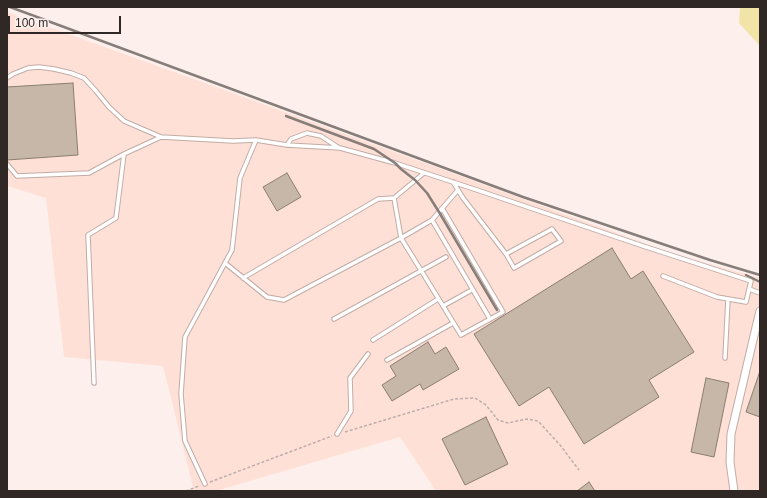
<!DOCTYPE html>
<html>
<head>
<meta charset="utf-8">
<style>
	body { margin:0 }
	#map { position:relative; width:767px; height:498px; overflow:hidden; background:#fdf0ec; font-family:Helvetica,sans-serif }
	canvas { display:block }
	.frame { position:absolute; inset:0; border:8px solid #302825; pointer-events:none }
	.scale { position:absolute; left:8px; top:16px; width:113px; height:18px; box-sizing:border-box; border:2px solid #302825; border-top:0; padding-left:5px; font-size:12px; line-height:14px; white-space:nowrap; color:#302825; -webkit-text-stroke:3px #fdf0ec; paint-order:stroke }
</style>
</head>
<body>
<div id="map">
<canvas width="767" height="498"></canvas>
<div class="frame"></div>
<div class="scale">100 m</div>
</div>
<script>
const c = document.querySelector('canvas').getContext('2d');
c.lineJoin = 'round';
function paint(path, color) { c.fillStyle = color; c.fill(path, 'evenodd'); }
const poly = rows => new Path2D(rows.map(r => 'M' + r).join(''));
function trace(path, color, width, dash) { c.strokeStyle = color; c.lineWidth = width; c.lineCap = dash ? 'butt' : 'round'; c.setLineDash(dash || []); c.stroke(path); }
paint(poly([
	[7,12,219,88,677,255,760,278,760,491,436,491,400,437,216,491,194,491,163,366,64,357,46,198,7,186]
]), '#ffe0d7');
paint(poly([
	[740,7,760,7,760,46,739,23]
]), '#f2e3a6');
const building = poly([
	[73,83,78,155,7,160,7,87,73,83],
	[287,173,301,197,277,211,263,187,287,173],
	[612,248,631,279,643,271,694,352,649,380,659,397,584,444,549,387,519,406,474,334,612,248],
	[428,342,435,354,446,347,459,369,423,390,420,384,392,401,382,385,396,376,390,366,428,342],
	[759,374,760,375,760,417,746,412,759,374],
	[706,378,729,383,714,457,691,452,706,378],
	[486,417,508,464,465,485,442,439,486,417],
	[589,482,595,491,577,491,589,482]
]);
paint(building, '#c6b7a9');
trace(building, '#8b7e70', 1);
const service = poly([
	[7,78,13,74,28,68,39,67,54,69,71,73,84,78,96,91,109,107,124,121,161,137,233,141,256,140,287,145,340,148,395,163,477,190,643,246,751,281,746,302,717,297,663,276],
	[287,145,291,139,307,133,321,136,339,148],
	[7,164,17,176,89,173,124,154,161,137],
	[453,182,463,198,506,254,514,268,561,241,552,229,506,254],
	[458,190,432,220,490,319],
	[432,220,401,238,461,335,503,312,442,208],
	[225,263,267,297,284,300,401,238,394,198,424,173],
	[243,278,378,199,394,198],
	[749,289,760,293],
	[443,306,470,291],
	[334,319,446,257],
	[373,340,438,299],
	[725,358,728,299],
	[387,360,453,323],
	[94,383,88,235,116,218,124,154],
	[337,434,351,411,350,378,368,354],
	[205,484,185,441,181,394,185,337,232,250,240,178,256,140]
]);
const minor = poly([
	[734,491,730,462,731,434,757,323,760,311]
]);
trace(service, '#c1aca6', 5.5);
trace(minor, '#c1aca6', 9);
trace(poly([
	[345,432,454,399,475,398,486,405,498,420,508,423,527,419,538,421,560,445,579,470],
	[210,482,332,436],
	[186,491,199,486]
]), '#b9aeaa', 1.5, [3, 2]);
trace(service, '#fff', 3.5);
trace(minor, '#fff', 7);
trace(poly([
	[10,7,523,197,710,260,760,275],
	[286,116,374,149,395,163,401,169,415,180,427,193,439,212,497,310],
	[746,275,760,282]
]), '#877d79', 2.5);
</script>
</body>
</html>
